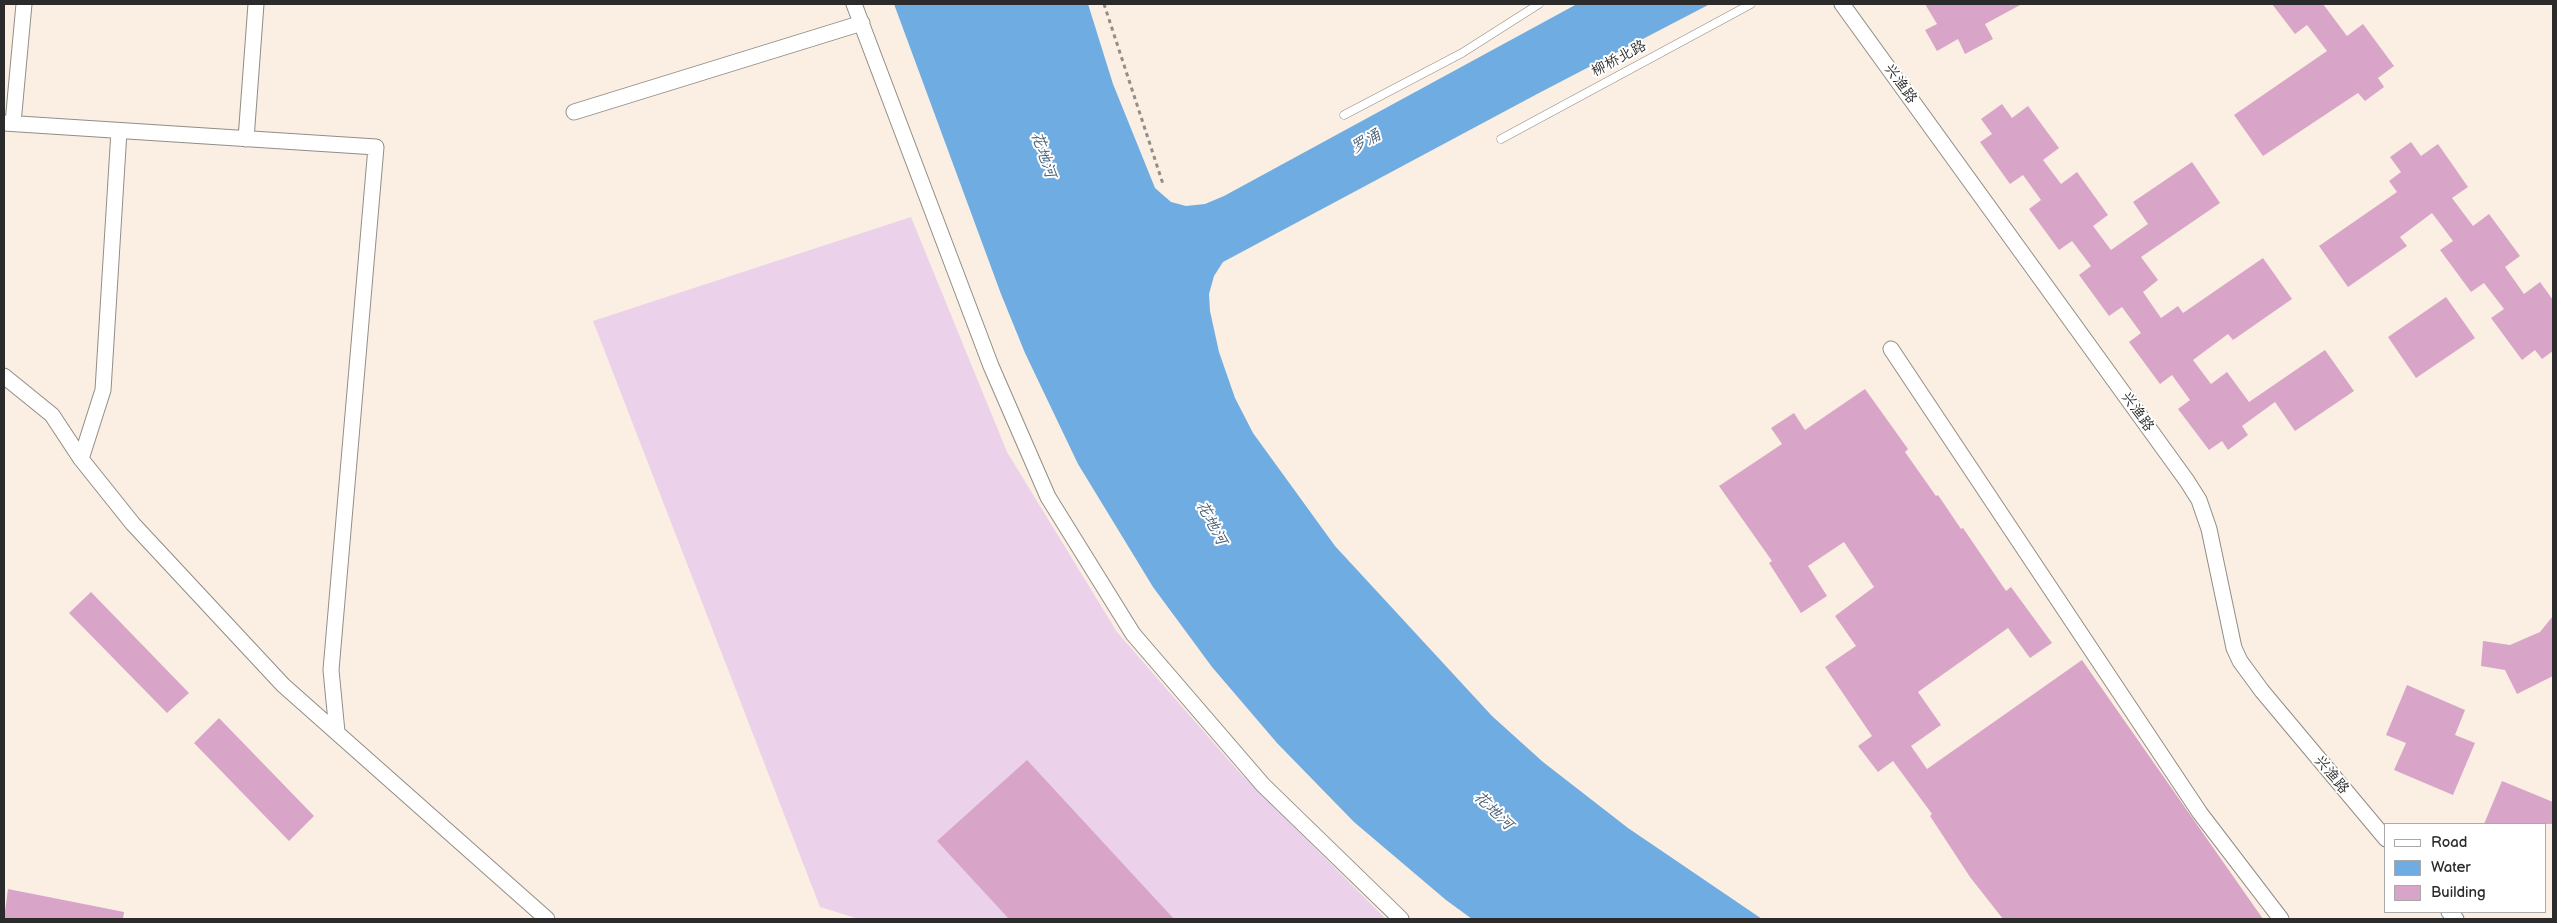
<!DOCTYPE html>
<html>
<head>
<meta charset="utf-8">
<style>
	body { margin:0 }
	#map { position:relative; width:2557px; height:923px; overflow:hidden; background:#faefe2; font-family:"Balsamiq Sans",sans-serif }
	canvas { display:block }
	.frame { position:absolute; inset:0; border:5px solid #2b2b2b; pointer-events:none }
	.legend { position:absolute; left:2384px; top:823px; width:162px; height:90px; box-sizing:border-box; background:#fff; border:1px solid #aaa; margin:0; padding:6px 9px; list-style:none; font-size:15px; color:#2b2b2b }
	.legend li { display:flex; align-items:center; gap:10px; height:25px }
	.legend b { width:25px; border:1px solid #aaa }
</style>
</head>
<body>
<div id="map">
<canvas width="2557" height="923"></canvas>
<div class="frame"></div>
<ul class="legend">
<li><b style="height:6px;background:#fff"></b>Road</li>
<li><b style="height:14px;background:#6face1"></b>Water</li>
<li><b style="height:14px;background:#d8a5c9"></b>Building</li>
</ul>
</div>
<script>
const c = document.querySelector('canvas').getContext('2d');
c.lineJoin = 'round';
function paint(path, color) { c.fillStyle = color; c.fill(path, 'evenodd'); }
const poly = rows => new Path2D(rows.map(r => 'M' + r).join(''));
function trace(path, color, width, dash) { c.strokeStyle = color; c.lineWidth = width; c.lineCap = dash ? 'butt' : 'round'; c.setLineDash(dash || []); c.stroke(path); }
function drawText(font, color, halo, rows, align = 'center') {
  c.font = font + ' "Balsamiq Sans","LXGW WenKai TC",sans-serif'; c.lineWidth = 4; c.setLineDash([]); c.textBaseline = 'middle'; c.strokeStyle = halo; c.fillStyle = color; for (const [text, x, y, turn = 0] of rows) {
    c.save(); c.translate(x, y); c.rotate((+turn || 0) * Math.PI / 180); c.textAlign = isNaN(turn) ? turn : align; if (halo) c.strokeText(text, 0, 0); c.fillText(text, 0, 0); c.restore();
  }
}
paint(poly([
	[911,217,1007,452,1117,632,1240,773,1386,919,859,919,820,907,593,321]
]), '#ecd1eb');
paint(poly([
	[894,4,1088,4,1113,84,1155,188,1171,202,1186,206,1205,204,1224,196,1577,4,1710,4,1539,93,1223,262,1214,276,1209,294,1210,311,1219,352,1235,398,1253,433,1335,546,1492,716,1543,762,1628,828,1762,919,1472,919,1446,900,1354,822,1277,743,1212,667,1153,587,1078,464,1025,353,1001,294]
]), '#6face1');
paint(poly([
	[1925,4,2022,4,1985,24,1993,39,1965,54,1958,39,1937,51,1925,30,1937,24],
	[2272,4,2323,4,2347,36,2363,24,2394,66,2378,78,2384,87,2365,101,2358,93,2263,156,2234,115,2327,51,2307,25,2295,34],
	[2002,104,2012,118,2028,106,2059,148,2043,160,2061,184,2077,172,2108,215,2093,226,2111,250,2148,224,2133,202,2192,162,2220,203,2141,257,2158,280,2143,292,2161,318,2178,306,2183,313,2263,258,2292,299,2233,340,2228,334,2193,360,2211,384,2227,372,2249,402,2325,350,2354,391,2295,431,2275,402,2242,426,2248,435,2228,450,2222,441,2209,450,2178,409,2190,400,2172,375,2160,384,2129,342,2141,333,2122,307,2109,316,2079,275,2091,266,2072,241,2059,250,2029,209,2041,200,2023,175,2010,184,1980,142,1992,134,1981,119],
	[2411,142,2421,156,2438,144,2468,187,2452,198,2473,226,2489,214,2520,256,2505,267,2524,294,2540,282,2553,300,2553,351,2542,359,2535,350,2522,360,2491,318,2504,309,2484,283,2471,292,2440,250,2453,241,2432,213,2400,237,2407,246,2348,287,2319,246,2397,192,2389,181,2401,172,2390,157],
	[2446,297,2475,338,2416,378,2388,337],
	[1865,389,1908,449,1905,452,1936,496,1938,495,1961,529,1963,528,2006,591,2011,587,2052,643,2030,658,2008,628,1918,692,1941,725,1911,746,1927,769,2082,660,2263,919,2003,919,1970,877,1930,816,1932,814,1893,761,1878,772,1858,746,1872,736,1825,667,1856,646,1835,616,1874,587,1844,542,1808,566,1827,596,1801,613,1769,563,1772,561,1719,486,1782,444,1771,428,1794,413,1805,430],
	[91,592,189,693,167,713,69,613],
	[2553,616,2553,676,2517,694,2505,670,2481,666,2483,641,2510,645,2540,632],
	[2407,685,2465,710,2455,735,2475,743,2453,795,2394,770,2406,743,2386,735],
	[219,718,314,816,289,841,194,743],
	[1027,760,1174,919,1009,919,937,841],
	[2502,781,2553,802,2553,824,2484,824],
	[8,889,124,912,123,919,4,919]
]), '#d8a5c9');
const service = poly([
	[1344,115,1462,53,1539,4],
	[1501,139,1751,4]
]);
const minor = poly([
	[854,4,991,366,1048,497,1133,634,1263,785,1401,919],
	[1842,4,2187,481,2199,500,2209,529,2234,648,2240,661,2262,691,2386,839],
	[574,112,862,23],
	[4,123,376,147,331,670,337,732],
	[13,123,24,4],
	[246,139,256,4],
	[1891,349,2200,813,2281,919],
	[4,376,52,415,81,459,133,524,283,685,547,919],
	[81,459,103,390,119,131],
	[2449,912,2456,919]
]);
trace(service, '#928d86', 9);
trace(minor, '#928d86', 17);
trace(poly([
	[1104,4,1163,184]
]), '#928d86', 3, [4, 4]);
trace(service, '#fff', 8);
trace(minor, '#fff', 15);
drawText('15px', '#2b2b2b', '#fff', [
	["柳桥北路",1619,59,-28],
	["兴渔路",1900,84,54],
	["兴渔路",2137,412,54],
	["兴渔路",2331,775,50]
]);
drawText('italic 16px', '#465f74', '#fff', [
	["罗涌",1366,142,-29],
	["花地河",1043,155,71],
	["花地河",1211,523,62],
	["花地河",1493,811,44]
]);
</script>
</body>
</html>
